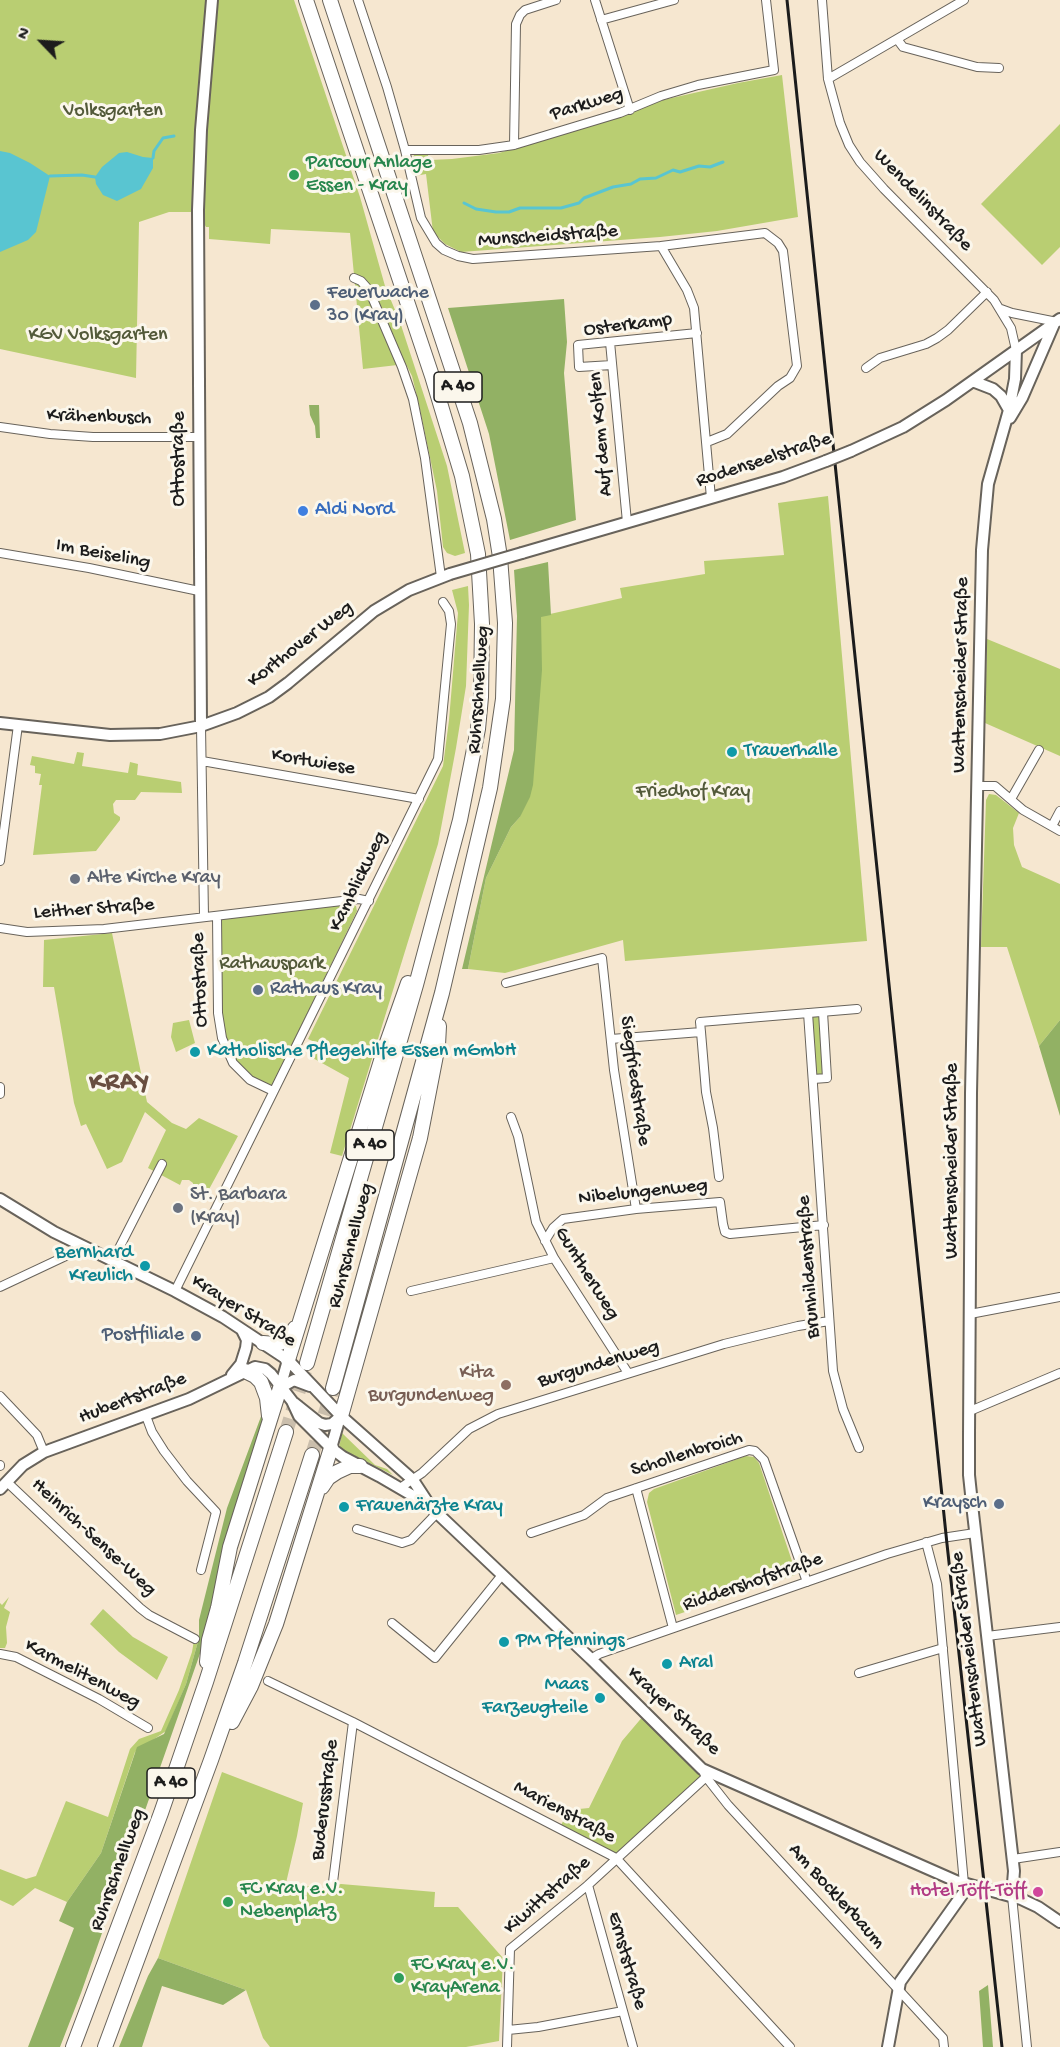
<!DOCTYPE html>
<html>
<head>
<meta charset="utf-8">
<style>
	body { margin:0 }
	#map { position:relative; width:1060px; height:2047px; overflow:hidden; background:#f6e7d0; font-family:"Gochi Hand",sans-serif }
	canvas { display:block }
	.north { position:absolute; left:12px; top:12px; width:60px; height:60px; -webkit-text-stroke:4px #fbf7ec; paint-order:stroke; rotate:295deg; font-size:16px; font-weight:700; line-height:24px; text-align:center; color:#1c1c1c }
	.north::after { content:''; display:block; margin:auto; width:21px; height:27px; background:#1c1c1c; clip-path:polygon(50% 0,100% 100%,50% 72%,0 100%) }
</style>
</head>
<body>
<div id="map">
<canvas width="1060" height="2047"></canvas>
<div class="north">N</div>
</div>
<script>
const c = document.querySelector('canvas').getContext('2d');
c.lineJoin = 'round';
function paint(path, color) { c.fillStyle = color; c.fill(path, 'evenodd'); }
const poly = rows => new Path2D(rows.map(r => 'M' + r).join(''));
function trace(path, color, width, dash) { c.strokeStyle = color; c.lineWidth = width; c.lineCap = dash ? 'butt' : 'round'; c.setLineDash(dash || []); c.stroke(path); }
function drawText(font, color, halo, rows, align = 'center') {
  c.font = font + ' "Gochi Hand",sans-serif'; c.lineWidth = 6; c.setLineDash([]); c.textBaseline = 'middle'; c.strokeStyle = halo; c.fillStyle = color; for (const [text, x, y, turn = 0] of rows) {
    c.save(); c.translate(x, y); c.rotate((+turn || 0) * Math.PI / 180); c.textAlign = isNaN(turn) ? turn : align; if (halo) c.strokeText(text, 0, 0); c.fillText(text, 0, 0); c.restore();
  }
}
paint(poly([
	[0,0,294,0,360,197,385,286,400,322,447,466,465,553,455,556,447,553,443,547,437,491,419,405,412,376,406,364,363,369,350,233,271,229,270,244,209,239,209,227,206,227,198,212,169,212,139,222,136,378,0,349],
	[782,75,798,217,717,231,660,237,461,252,445,244,433,232,426,174,415,176,411,162,414,155,427,153,430,160,452,159,499,153,629,113,663,100,738,83],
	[1060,124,1060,247,1042,265,981,204],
	[828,496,867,941,625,961,623,940,505,973,468,969,486,878,511,827,520,817,541,616,622,598,620,588,705,574,704,561,784,555,778,503],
	[468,586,469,605,466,686,456,748,438,844,342,1156,330,1153,349,1078,311,1057,317,1043,308,1039,443,766,449,720,458,613,452,590],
	[987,639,1060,669,1060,756,985,723],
	[77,752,84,753,82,766,128,773,130,762,138,764,137,775,181,782,182,793,141,792,135,800,116,800,113,804,114,813,120,817,120,820,96,851,33,855,42,785,39,785,41,774,35,773,35,766,30,765,32,756,74,764],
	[989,794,996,795,1019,813,1013,828,1014,845,1022,867,1060,884,1060,1020,1039,1046,1007,947,981,947,986,800],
	[350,903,356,906,357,911,272,1086,252,1077,235,1061,221,1025,219,981,221,917],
	[112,933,147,1102,172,1123,186,1129,199,1118,238,1136,207,1193,193,1187,193,1183,189,1180,182,1180,180,1185,148,1168,166,1130,145,1112,122,1162,107,1169,86,1124,81,1126,74,1103,54,987,43,987,44,940],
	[822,1013,826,1077,814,1078,809,1014],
	[189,1020,195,1043,176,1052,171,1037,173,1023],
	[342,1433,375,1465,387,1469,393,1475,339,1448],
	[746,1456,754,1457,759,1463,796,1573,795,1575,676,1615,647,1502,649,1493,654,1489],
	[9,1597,4,1608,10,1612,6,1627,7,1643,5,1648,0,1648,0,1603,2,1605],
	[103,1609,133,1637,168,1657,157,1680,119,1652,90,1624],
	[199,1638,186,1684,166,1731,135,1752,101,1853,67,1902,35,1888,13,1906,0,1900,0,1869,26,1879,36,1876,66,1801,108,1817,130,1749,139,1739,161,1731,179,1690,192,1652,194,1640],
	[644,1715,705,1777,616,1857,560,1827,569,1810,589,1808,622,1741],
	[222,1772,303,1803,297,1836,286,1883,323,1888,341,1884,435,1892,434,1907,458,1907,503,1958,499,2041,466,2047,270,2047,263,2038,246,1990,158,1958]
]), '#b9ce72');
paint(poly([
	[564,299,567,342,564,373,576,520,510,540,489,434,448,308],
	[309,405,319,405,320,438,316,438,315,426,310,415],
	[548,562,551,615,541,617,542,670,533,785,530,797,520,817,511,827,486,878,468,969,462,969,514,750,517,616,514,570],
	[1060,1020,1060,1116,1039,1046],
	[263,1411,264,1421,203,1645,81,1993,60,2047,28,2047,74,1928,59,1921,67,1902,101,1853,137,1747,164,1734,186,1684,199,1638,199,1620,227,1508],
	[158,1958,246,1990,223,2005,162,1986,142,2047,119,2047,148,1976],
	[988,1985,993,2047,983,2047,979,1991]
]), '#92b164');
paint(poly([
	[0,151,10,153,30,163,50,176,36,232,28,240,0,252],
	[127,152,143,157,153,158,153,168,141,189,117,201,103,195,96,184,95,177,102,167,119,153]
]), '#59c5d1');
trace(poly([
	[153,158,154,151,163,138,174,136],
	[50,176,82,175,95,177],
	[464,203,476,209,496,212,509,212,520,208,561,208,579,203,584,198,613,187,631,184,640,179,656,178,673,170,680,172,699,166,710,167,723,162]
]), '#59c5d1', 3);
trace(poly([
	[286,1432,305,1371],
	[312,1455,333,1388]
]), '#cabeac', 14, [14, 7]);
const street = poly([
	[358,0,387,87,405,150,421,218,436,243,444,250,458,256,473,259,661,246,687,290,694,308,711,498],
	[595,0,630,110],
	[822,0,828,79,840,123,849,145,860,162,884,189,994,300,1011,328,1016,350],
	[601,20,674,0],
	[897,39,903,47,977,67,999,68],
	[828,79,964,0],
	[514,145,516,24,520,15,525,10,556,0],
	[405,150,479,150,514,145,620,113,661,96,698,85,774,70,766,0],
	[661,246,765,233,778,243,783,251,797,366,790,378,778,386,727,434,707,442],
	[354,278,361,281,369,290,402,367,413,399,425,458,441,577],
	[1001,309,1012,313,1057,322],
	[610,342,627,522],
	[612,365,579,367,578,345,697,333],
	[866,368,880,358,926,344,937,338,948,330,987,292],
	[0,427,50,434,93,437,198,437],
	[0,553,89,568,199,591],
	[201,726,204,917],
	[202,761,419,799],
	[977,786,995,786,1023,810,1060,831],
	[1011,799,1039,750],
	[1052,826,1060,811],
	[0,861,18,725],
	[217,916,218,1013,222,1038,233,1063,250,1080,273,1091],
	[0,928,27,932,104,929,359,899,369,901],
	[506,983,602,958,614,1070,636,1209],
	[808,1013,833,1371,843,1409,859,1448],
	[701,1032,706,1092,713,1128,719,1177],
	[611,1039,701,1032,700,1022,857,1009],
	[813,1079,827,1078,823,1012],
	[0,1087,0,1094],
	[511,1117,518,1136,536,1222,554,1258,628,1373],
	[545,1241,553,1228,563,1219,636,1209,720,1202,723,1224,725,1232,730,1234,824,1225],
	[113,1260,162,1164],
	[0,1287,85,1247],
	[175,1291,438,759,451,624,449,611,443,602],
	[411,1291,554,1258],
	[970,1314,1060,1297],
	[0,1396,37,1435,44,1452],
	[970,1411,1060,1373],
	[146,1416,152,1432,164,1451,187,1481,216,1512,201,1570],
	[0,1466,0,1465],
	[7,1482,140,1608,149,1615,195,1639],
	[400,1488,422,1473,469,1429,498,1414,724,1344,798,1326,829,1321],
	[636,1488,673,1628],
	[357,1529,402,1543,411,1540,437,1513],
	[531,1533,584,1515,607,1498,749,1450,755,1451,764,1460,807,1582],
	[926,1542,937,1584,964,1884],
	[392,1623,435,1658,502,1575],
	[987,1636,1060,1627],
	[0,1654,16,1657,99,1699,148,1728],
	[591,1659,599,1654,668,1630,887,1554,942,1538,975,1533],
	[859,1673,943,1648],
	[268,1681,353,1722,616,1858,790,2047],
	[702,1769,706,1777,728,1805,943,2038,944,2047],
	[1013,1859,1060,1852],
	[333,1882,353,1722],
	[588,1885,633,2047],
	[1012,1896,1027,2047],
	[508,2030,538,2027,623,2011],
	[507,2047,510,1949,588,1885,706,1777]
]);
const secondary = poly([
	[975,382,993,389,1001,396,1009,410],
	[1010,418,1022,398,1054,324],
	[851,451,903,427,946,400,1060,319],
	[522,553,783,477,826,461],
	[0,723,110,735,160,734,201,726,237,713,269,697,288,683,374,611,409,590,450,574],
	[201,726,198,210,201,130,212,0],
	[0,1199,54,1232,175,1291,223,1317,288,1360,341,1416,413,1480,430,1506,437,1513,591,1659,702,1769,956,1881,1021,1899,1038,1907,1060,1922],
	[232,1375,241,1364,246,1348,247,1340,242,1330],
	[280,1388,294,1380,310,1386],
	[280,1388,288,1360],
	[294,1403,319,1423,325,1425,332,1424,341,1416],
	[331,1448,340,1417],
	[0,1489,23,1465,44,1452,189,1399,255,1367,265,1369,271,1374,292,1401,299,1416,331,1448,343,1457,379,1476,427,1504],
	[1012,1896,1014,1871,973,1513,969,1475,969,1436,971,1093,982,550,988,484,1009,410,1015,379,1016,350],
	[888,2047,900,1982,969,1885]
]);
const highway = poly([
	[306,0,432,376,462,476,478,554,482,624,481,697,478,729,460,820,416,985,307,1363],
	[330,0,470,423,494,519,500,557,505,623,503,699,490,788,442,993,333,1388],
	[263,1343,275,1344,280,1343,290,1336,295,1328],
	[288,1360,384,1051,408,983],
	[245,1371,255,1376,261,1382,267,1398,269,1416],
	[341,1416,420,1138,438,1045,439,1026],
	[322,1487,328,1478,337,1472,350,1466,360,1466],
	[207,1662,209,1640,218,1608,230,1547,280,1388],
	[232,1722,251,1686,276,1624,331,1448],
	[73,2047,161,1813,206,1682,286,1432],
	[105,2047,211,1760,245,1663,312,1455]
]);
trace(street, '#68635b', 10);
trace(secondary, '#68635b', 14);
trace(highway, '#68635b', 16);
trace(street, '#fff', 8);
trace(secondary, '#fff', 10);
trace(highway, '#fff', 14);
trace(poly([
	[787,0,947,1544,1002,2047]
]), '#1c1c1c', 3);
const secondaryBridge = poly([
	[826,461,851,451],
	[450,574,522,553]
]);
trace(secondaryBridge, '#68635b', 14, []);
trace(secondaryBridge, '#fff', 10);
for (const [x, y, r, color] of [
	[294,175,6,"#2e9e5b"],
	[315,305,6,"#5c6f8a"],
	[303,511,6,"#3f7fe0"],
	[732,752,6,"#0f9aa8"],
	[75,879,6,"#6b7280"],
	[258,990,6,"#5c6f8a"],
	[195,1052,6,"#0f9aa8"],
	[178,1208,6,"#6b7280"],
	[145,1266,6,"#0f9aa8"],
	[196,1336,6,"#5c6f8a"],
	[506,1385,6,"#8d6e63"],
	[999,1504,6,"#5c6f8a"],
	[344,1507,6,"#0f9aa8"],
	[504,1642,6,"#0f9aa8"],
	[667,1664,6,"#0f9aa8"],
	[600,1698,6,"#0f9aa8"],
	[1038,1892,6,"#d1479c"],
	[228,1902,6,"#2e9e5b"],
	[399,1978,6,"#2e9e5b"]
]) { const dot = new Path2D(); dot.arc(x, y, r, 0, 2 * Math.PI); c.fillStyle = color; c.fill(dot); trace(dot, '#fbf7ec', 2); }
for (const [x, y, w] of [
	[458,387,48],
	[370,1145,48],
	[171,1783,48]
]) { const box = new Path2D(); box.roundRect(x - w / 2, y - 15, w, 30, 4.5); c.fillStyle = '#fbf7ec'; c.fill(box); trace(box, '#1c1c1c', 1.5); }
drawText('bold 18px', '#1c1c1c', null, [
	["A 40",458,387],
	["A 40",370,1145],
	["A 40",171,1783]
]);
drawText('20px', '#1c1c1c', '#fbf7ec', [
	["Parkweg",587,105,-17],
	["Wendelinstraße",922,201,46],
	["Munscheidstraße",548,237,-4],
	["Osterkamp",628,326,-7],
	["Krähenbusch",99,418,2],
	["Auf dem Kolfen",602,434,-95],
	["Ottostraße",180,459,-90],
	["Rodenseelstraße",764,461,-18],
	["Im Beiseling",103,555,11],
	["Korthover Weg",301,645,-38],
	["Wattenscheider Straße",962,675,-89],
	["Ruhrschnellweg",480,690,-86],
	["Kortwiese",313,763,10],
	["Kamblickweg",359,882,-64],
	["Leither Straße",94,910,-4],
	["Ottostraße",201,980,-92],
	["Siegfriedstraße",634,1081,82],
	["Wattenscheider Straße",953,1161,-90],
	["Nibelungenweg",643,1193,-6],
	["Ruhrschnellweg",352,1246,-75],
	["Brunhildenstraße",810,1267,-94],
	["Guntherweg",586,1274,58],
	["Krayer Straße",243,1312,32],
	["Burgundenweg",599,1365,-17],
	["Hubertstraße",133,1399,-21],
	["Schollenbroich",687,1455,-17],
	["Heinrich-Sense-Weg",93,1538,43],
	["Riddershofstraße",753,1583,-19],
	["Wattenscheider Straße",970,1649,-97],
	["Karmelitenweg",82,1675,28],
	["Krayer Straße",673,1712,43],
	["Buderusstraße",326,1800,-83],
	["Marienstraße",564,1813,28],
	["Ruhrschnellweg",119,1870,-70],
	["Kiwittstraße",548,1896,-41],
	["Am Bocklerbaum",836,1897,48],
	["Ernststraße",626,1961,74]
]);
drawText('20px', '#535a3a', '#fbf7ec', [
	["Volksgarten",113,112],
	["KGV Volksgarten",98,336],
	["Friedhof Kray",693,793],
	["Rathauspark",272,965]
]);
drawText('20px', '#27864d', '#fbf7ec', [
	["Parcour Anlage",306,164],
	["Essen - Kray",306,187],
	["FC Kray e.V.",240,1890],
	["Nebenplatz",240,1913],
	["FC Kray e.V.",411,1966],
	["KrayArena",411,1989]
], 'left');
drawText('20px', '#4e5e75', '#fbf7ec', [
	["Feuerwache",327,294],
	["30 (Kray)",327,317],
	["Rathaus Kray",270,990],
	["Postfiliale",184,1336,"right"],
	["Kraysch",987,1504,"right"]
], 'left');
drawText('20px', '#366cbe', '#fbf7ec', [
	["Aldi Nord",315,511]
], 'left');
drawText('20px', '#0d838f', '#fbf7ec', [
	["Trauerhalle",744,752],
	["Katholische Pflegehilfe Essen mGmbH",207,1052],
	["Bernhard",133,1254,"right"],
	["Kreulich",133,1277,"right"],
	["Frauenärzte Kray",356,1507],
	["PM Pfennings",516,1642],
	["Aral",679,1664],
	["Maas",588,1686,"right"],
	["Farzeugteile",588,1709,"right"]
], 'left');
drawText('20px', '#5b616d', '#fbf7ec', [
	["Alte Kirche Kray",87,879],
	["St. Barbara",190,1196],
	["(Kray)",190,1219]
], 'left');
drawText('20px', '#785e54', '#fbf7ec', [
	["Kita",494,1374],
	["Burgundenweg",494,1397]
], 'right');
drawText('20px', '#b23c85', '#fbf7ec', [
	["Hotel Töff-Töff",1026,1892]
], 'right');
c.letterSpacing = '1.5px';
drawText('bold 26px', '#684e40', '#fbf7ec', [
	["KRAY",120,1084]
]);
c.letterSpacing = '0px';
</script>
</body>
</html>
